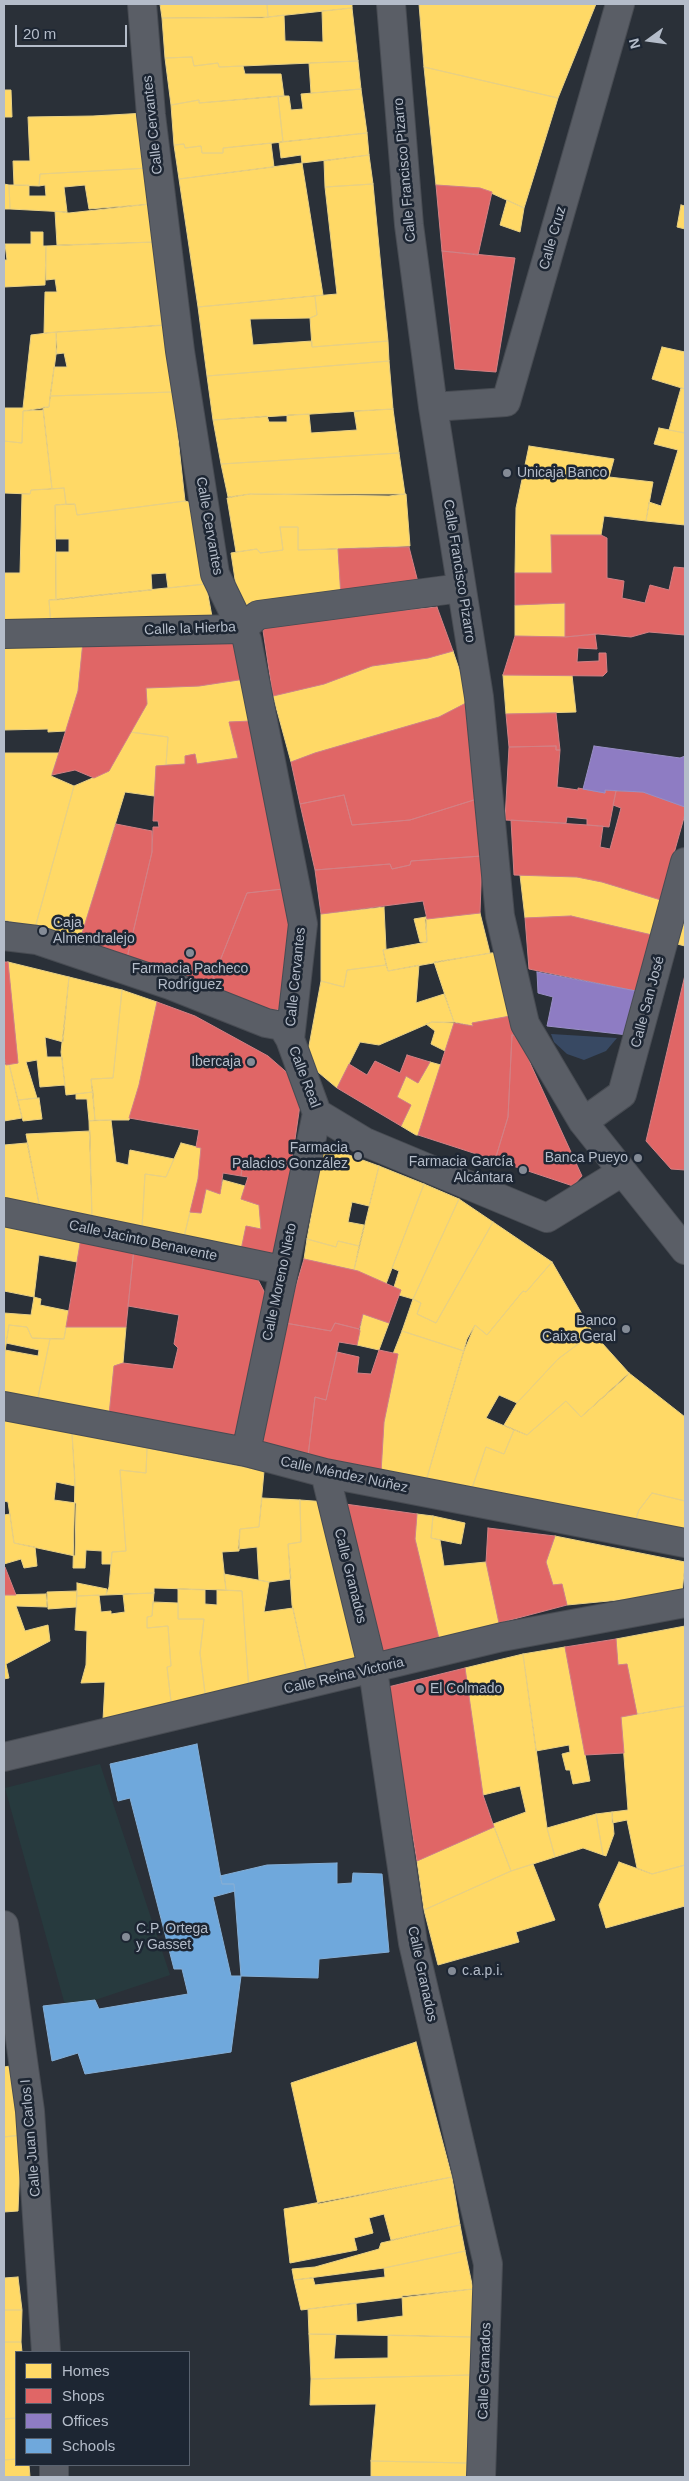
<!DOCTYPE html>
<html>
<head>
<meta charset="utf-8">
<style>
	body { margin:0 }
	#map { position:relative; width:689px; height:2481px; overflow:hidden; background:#2a3038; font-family:Helvetica,sans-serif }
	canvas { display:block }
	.frame { position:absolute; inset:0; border:5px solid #b4bcc9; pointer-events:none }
	.legend { position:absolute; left:15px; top:2351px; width:175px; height:115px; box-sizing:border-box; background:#1d2633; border:1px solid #59626f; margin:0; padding:6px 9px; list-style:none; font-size:15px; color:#b4bcc9 }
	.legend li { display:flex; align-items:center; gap:10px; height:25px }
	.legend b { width:25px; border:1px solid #59626f }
	.north { position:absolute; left:624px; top:15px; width:50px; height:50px; -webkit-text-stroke:4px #1d2633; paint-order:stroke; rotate:256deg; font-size:14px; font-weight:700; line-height:20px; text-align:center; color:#b4bcc9 }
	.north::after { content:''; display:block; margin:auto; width:18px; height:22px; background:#b4bcc9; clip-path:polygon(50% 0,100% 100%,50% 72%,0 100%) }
	.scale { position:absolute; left:15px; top:25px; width:112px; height:22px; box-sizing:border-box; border:2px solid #b4bcc9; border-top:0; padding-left:6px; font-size:15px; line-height:18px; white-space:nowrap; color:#b4bcc9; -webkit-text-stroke:4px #1d2633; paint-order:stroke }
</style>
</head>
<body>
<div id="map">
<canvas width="689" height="2481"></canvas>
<div class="frame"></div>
<ul class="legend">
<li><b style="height:14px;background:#ffd966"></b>Homes</li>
<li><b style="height:14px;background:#e06666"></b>Shops</li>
<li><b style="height:14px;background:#8e7cc3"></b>Offices</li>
<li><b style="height:14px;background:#6fa8dc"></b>Schools</li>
</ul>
<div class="north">N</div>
<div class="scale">20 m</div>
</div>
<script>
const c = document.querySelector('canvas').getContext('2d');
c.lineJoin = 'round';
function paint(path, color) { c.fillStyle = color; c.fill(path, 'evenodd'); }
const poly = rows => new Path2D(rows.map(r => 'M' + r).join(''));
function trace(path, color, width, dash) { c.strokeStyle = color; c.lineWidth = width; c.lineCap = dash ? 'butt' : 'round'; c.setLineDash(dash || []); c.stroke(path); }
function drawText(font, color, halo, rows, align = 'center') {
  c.font = font + ' Helvetica,sans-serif'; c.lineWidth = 5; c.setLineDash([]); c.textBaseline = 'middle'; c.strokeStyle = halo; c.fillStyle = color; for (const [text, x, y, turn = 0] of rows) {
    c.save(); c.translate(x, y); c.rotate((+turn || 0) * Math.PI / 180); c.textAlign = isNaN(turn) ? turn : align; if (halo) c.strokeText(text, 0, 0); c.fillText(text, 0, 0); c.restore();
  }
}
paint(poly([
	[100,1764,170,1975,95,2000,65,2005,5,1788]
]), '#273a3e');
paint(poly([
	[551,1034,617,1038,606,1051,584,1060,567,1054,554,1042]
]), '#384963');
const homes = poly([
	[160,4,267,4,268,17,162,18,160,4],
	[267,4,352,4,352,8,268,17,267,4],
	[419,4,596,4,558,98,424,67,419,4],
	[352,8,358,61,219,67,218,63,194,66,192,57,165,58,162,18,262,18,284,15,285,41,323,42,322,11,352,8],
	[192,57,194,66,218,63,219,67,243,66,245,74,281,74,284,96,199,103,199,100,171,105,165,58,192,57],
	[358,61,361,89,311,93,309,63,358,61],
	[424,67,558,98,524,208,480,188,436,185,424,67],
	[361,89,367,133,283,142,278,96,289,96,291,110,303,109,301,94,361,89],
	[4,90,11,90,12,117,4,117,4,90],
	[278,96,283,142,223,148,223,153,202,153,201,146,185,148,184,144,174,145,171,105,199,100,199,103,278,96],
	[146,113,149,168,40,174,39,186,14,185,13,161,30,161,28,117,93,116,146,113],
	[367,133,369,155,302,163,301,155,281,158,279,142,367,133],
	[271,143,274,167,179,179,174,145,184,144,185,148,201,146,202,153,223,153,223,148,271,143],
	[369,155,373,184,325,187,324,161,369,155],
	[302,163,323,295,198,307,179,179,302,163],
	[149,168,151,204,89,209,85,185,64,187,67,212,10,209,9,185,29,185,29,196,46,196,45,185,39,186,40,174,149,168],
	[4,184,9,185,10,209,4,209,4,184],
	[373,184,388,341,312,347,310,318,317,315,315,296,337,294,325,187,373,184],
	[507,200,524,208,520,232,500,225,507,200],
	[151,204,155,242,57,245,55,211,69,213,151,204],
	[681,205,685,206,685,229,677,227,681,205],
	[31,232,43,232,43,246,46,246,45,285,4,287,4,260,7,260,5,244,31,244,31,232],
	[155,242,163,325,44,333,45,292,57,292,55,279,46,280,46,246,155,242],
	[315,296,317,315,310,318,250,319,253,345,312,341,312,347,388,341,389,361,207,376,198,307,315,296],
	[169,325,173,392,50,396,54,367,67,367,64,353,56,354,56,332,169,325],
	[56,332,57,347,49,407,23,411,22,443,4,441,4,408,23,408,31,335,56,332],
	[662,347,685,352,685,389,652,379,662,347],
	[389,361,393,409,213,420,207,376,389,361],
	[681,388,685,389,685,433,669,430,681,388],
	[173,392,185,501,77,515,75,504,66,504,64,488,52,489,43,407,49,407,50,396,173,392],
	[393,409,399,453,221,464,213,420,267,416,269,422,287,422,287,415,309,414,311,433,357,430,354,411,393,409],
	[43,410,52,489,31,490,30,494,4,493,4,441,22,443,23,411,43,410],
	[659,428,685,433,685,525,646,521,649,502,661,506,678,450,654,444,659,428],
	[529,446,614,459,609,477,653,482,646,521,604,516,601,535,551,535,552,573,515,573,516,508,529,446],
	[399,453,405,494,389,496,250,494,228,497,221,464,399,453],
	[64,488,66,504,55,505,56,600,49,600,51,626,4,624,4,573,20,573,22,494,30,494,31,490,64,488],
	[250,494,406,494,410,546,298,550,298,527,280,527,283,550,260,553,257,549,236,552,227,498,250,494],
	[185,501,192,503,206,584,168,588,166,573,151,574,152,590,56,600,56,552,69,552,69,539,56,539,55,505,75,504,77,515,185,501],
	[280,527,298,527,298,550,338,549,341,597,246,608,238,599,231,553,257,549,260,553,283,550,280,527],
	[206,584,213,622,51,626,49,600,206,584],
	[565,603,565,637,515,636,515,605,565,603],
	[83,640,78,691,66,731,48,732,48,729,4,730,4,642,83,640],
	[453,651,470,701,439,717,315,753,291,762,273,696,324,684,372,666,428,658,453,651],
	[503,675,572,675,576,712,506,714,503,675],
	[245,679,253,721,229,722,238,758,197,764,195,754,185,756,185,764,166,765,168,737,130,732,147,704,146,688,199,686,245,679],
	[130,732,168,737,166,765,156,766,154,796,125,792,79,943,35,928,74,786,109,771,130,732],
	[4,753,59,753,51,776,74,786,35,928,4,920,4,753],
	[520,875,577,877,602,882,661,900,652,935,571,916,525,918,520,875],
	[384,907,386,949,383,950,386,965,347,970,344,987,321,981,321,914,384,907],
	[480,913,490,953,388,971,383,950,427,942,425,919,480,913],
	[426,917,427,942,420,942,414,919,426,917],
	[684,923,685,923,685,946,677,944,684,923],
	[492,953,499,953,516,1015,472,1023,473,1026,454,1022,434,962,492,953],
	[8,962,69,977,63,1042,45,1037,47,1057,62,1057,65,1085,40,1087,37,1060,26,1062,37,1098,18,1100,9,1064,18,1063,8,962],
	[386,965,388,971,419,965,416,1003,444,994,454,1022,432,1022,379,1045,360,1042,337,1088,306,1062,321,981,344,987,347,970,386,965],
	[69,977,122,990,113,1078,91,1079,93,1092,66,1095,61,1052,69,977],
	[122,990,157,1002,139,1085,129,1120,95,1120,91,1079,113,1078,122,990],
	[432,1022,454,1023,445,1051,431,1044,435,1031,426,1024,432,1022],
	[430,1062,441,1065,418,1135,416,1135,401,1126,411,1105,397,1097,406,1076,418,1083,430,1062],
	[9,1064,22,1118,4,1121,4,1065,9,1064],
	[93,1092,95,1120,89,1121,87,1099,76,1099,76,1094,93,1092],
	[39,1098,42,1119,23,1121,18,1100,39,1098],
	[111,1120,116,1162,128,1165,130,1150,174,1159,166,1177,145,1174,142,1228,92,1218,89,1121,111,1120],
	[90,1131,92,1218,40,1209,26,1134,90,1131],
	[27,1143,40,1209,4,1203,4,1145,27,1143],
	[181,1143,201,1148,198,1179,184,1237,142,1228,145,1174,166,1177,181,1143],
	[324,1146,379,1166,369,1206,352,1202,348,1222,364,1225,359,1246,338,1241,336,1247,307,1239,324,1146],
	[379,1166,424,1184,386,1284,354,1270,379,1166],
	[223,1180,245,1186,241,1199,259,1205,261,1229,246,1226,241,1250,184,1237,190,1212,201,1213,206,1189,220,1194,223,1180],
	[424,1184,459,1199,413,1299,399,1295,401,1290,394,1287,399,1271,392,1268,424,1184],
	[459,1199,493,1222,436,1323,417,1314,421,1303,413,1299,459,1199],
	[4,1222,81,1238,77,1262,39,1255,34,1297,4,1291,4,1222],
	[493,1222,552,1262,526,1292,523,1291,487,1335,475,1325,464,1351,402,1331,413,1299,421,1303,417,1314,436,1323,493,1222],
	[307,1239,336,1247,338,1241,359,1246,354,1270,304,1259,307,1239],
	[552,1262,593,1333,558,1359,517,1403,499,1395,486,1418,514,1430,504,1454,486,1447,471,1491,426,1481,467,1339,475,1325,487,1335,523,1291,526,1292,552,1262],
	[34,1297,41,1299,40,1305,69,1311,64,1339,32,1338,27,1327,9,1325,4,1358,4,1313,31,1315,34,1297],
	[363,1314,389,1323,379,1350,357,1345,363,1314],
	[9,1325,27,1327,32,1338,50,1339,37,1402,4,1396,5,1350,38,1356,39,1350,6,1343,9,1325],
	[66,1327,126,1327,123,1363,114,1366,109,1415,37,1402,50,1339,64,1339,66,1327],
	[402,1331,464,1351,426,1481,381,1472,384,1422,398,1354,393,1354,402,1331],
	[593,1333,629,1373,626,1377,581,1417,566,1401,527,1435,504,1425,517,1403,558,1359,593,1333],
	[629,1373,685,1417,685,1501,652,1493,639,1510,631,1533,471,1491,486,1447,504,1454,514,1430,527,1435,566,1401,581,1417,629,1373],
	[4,1418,72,1433,75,1486,56,1482,54,1500,76,1503,75,1556,14,1543,8,1502,4,1501,4,1418],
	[72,1433,147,1448,146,1473,120,1470,126,1551,112,1552,111,1564,102,1564,102,1551,86,1550,85,1568,73,1568,75,1479,72,1433],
	[147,1448,264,1471,259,1527,240,1529,239,1551,222,1552,226,1590,154,1588,154,1593,106,1595,109,1587,112,1552,126,1551,120,1470,146,1473,147,1448],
	[652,1493,685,1501,685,1540,631,1533,639,1510,652,1493],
	[262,1498,300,1500,301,1542,288,1544,291,1579,269,1582,259,1580,257,1547,238,1549,240,1529,259,1527,262,1498],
	[300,1500,327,1502,362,1657,307,1673,292,1605,288,1544,301,1542,300,1500],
	[10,1514,14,1543,35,1547,37,1566,24,1568,21,1559,4,1564,4,1515,10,1514],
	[417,1514,433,1516,431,1538,440,1540,444,1566,486,1562,499,1623,439,1639,415,1539,417,1514],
	[433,1516,465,1523,461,1544,431,1538,433,1516],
	[555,1536,685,1562,682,1594,567,1605,562,1584,553,1585,546,1562,555,1536],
	[224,1574,269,1582,264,1612,293,1608,307,1673,249,1690,242,1591,226,1590,224,1574],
	[77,1583,107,1589,106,1595,77,1596,77,1583],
	[178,1589,205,1590,205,1604,217,1605,217,1590,242,1591,249,1690,206,1701,200,1653,204,1619,178,1619,178,1589],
	[77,1591,76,1607,48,1609,47,1592,77,1591],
	[154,1593,152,1616,147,1617,147,1628,168,1626,171,1666,167,1667,172,1710,103,1720,105,1682,81,1683,86,1665,87,1631,75,1630,77,1596,99,1595,101,1612,111,1611,111,1614,125,1612,123,1594,154,1593],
	[46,1594,47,1607,16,1606,25,1631,48,1625,50,1641,6,1664,9,1678,4,1679,4,1595,46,1594],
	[153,1602,178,1603,178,1619,204,1619,200,1653,206,1701,172,1710,167,1667,171,1666,168,1626,147,1628,147,1617,152,1616,153,1602],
	[685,1626,685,1706,637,1714,627,1664,618,1665,616,1639,685,1626],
	[565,1647,590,1781,573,1784,570,1770,566,1770,562,1754,570,1752,569,1745,536,1751,523,1654,565,1647],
	[523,1654,547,1828,555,1857,511,1871,493,1824,526,1812,520,1786,483,1795,465,1668,523,1654],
	[685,1706,685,1865,652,1874,637,1868,627,1820,612,1823,612,1812,628,1810,621,1717,685,1706],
	[612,1812,614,1834,606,1856,603,1855,596,1814,612,1812],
	[596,1814,603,1855,583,1848,555,1857,547,1828,596,1814],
	[494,1827,511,1871,424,1910,417,1861,494,1827],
	[619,1862,652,1874,685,1865,685,1906,606,1928,599,1905,619,1862],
	[533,1864,555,1920,516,1932,519,1942,438,1965,424,1910,511,1871,533,1864],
	[416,2042,452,2177,318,2204,291,2083,416,2042],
	[10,2066,21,2135,4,2137,4,2067,10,2066],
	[21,2135,18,2211,4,2212,4,2137,21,2135],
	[452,2177,460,2225,391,2240,384,2214,369,2218,373,2233,354,2238,357,2250,290,2263,284,2209,452,2177],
	[460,2225,465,2251,384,2268,294,2280,292,2269,315,2267,379,2249,381,2243,460,2225],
	[465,2251,473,2289,301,2310,294,2280,313,2278,315,2285,385,2277,384,2268,465,2251],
	[18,2277,22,2310,4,2310,4,2278,18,2277],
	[473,2289,472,2337,309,2334,308,2309,356,2303,357,2322,403,2316,402,2296,473,2289],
	[4,2310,22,2310,21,2342,4,2342,4,2310],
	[309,2334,336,2334,334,2359,388,2358,388,2335,472,2337,470,2375,311,2379,309,2334],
	[4,2342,21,2342,22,2352,16,2352,16,2418,4,2419,4,2342],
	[470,2375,467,2463,371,2461,376,2404,310,2405,311,2379,470,2375],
	[16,2418,16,2459,4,2460,4,2419,16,2418],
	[16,2459,16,2465,29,2465,30,2477,4,2477,4,2460,16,2459],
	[371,2461,467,2463,466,2477,371,2477,371,2461]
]);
paint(homes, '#ffd966');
trace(homes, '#e8d084', 1);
const shops = poly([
	[436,185,480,188,492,192,478,255,442,251,436,185],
	[442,251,515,258,496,372,455,369,442,251],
	[551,535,601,535,607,538,607,578,624,581,622,598,645,603,650,585,669,590,674,567,685,568,685,635,649,632,631,637,598,634,565,637,565,603,515,605,515,573,552,573,551,535],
	[409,547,420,590,341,597,338,549,409,547],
	[437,607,453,651,428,658,372,666,324,684,273,696,262,624,437,607],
	[595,634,597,649,578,648,577,662,599,661,599,653,606,653,607,672,603,676,503,675,515,636,565,637,595,634],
	[238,637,245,679,199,686,146,688,147,704,109,771,94,778,75,770,52,775,78,691,83,642,238,637],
	[470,701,477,799,410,820,352,825,344,795,300,804,291,762,315,753,439,717,470,701],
	[556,713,560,750,556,750,556,746,509,747,506,714,556,713],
	[253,721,283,889,247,893,210,986,127,958,152,852,153,827,159,827,158,821,153,821,156,766,185,764,185,756,195,754,197,764,238,758,229,722,253,721],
	[556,746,556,750,560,750,557,787,578,790,578,788,605,793,605,790,616,791,609,827,587,825,587,819,567,817,566,823,505,820,509,747,556,746],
	[616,791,643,792,685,807,685,814,661,900,602,882,577,877,514,875,511,820,603,826,600,847,610,849,621,808,613,805,616,791],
	[344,795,352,825,410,820,477,799,482,856,411,861,410,865,392,869,390,864,315,870,300,804,344,795],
	[116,824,152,831,152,852,127,958,79,943,116,824],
	[482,856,480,913,427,919,423,901,321,914,315,870,390,864,392,869,410,865,411,861,482,856],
	[283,889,291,928,283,1008,269,1012,210,986,247,893,283,889],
	[571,916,652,935,636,991,529,969,525,918,571,916],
	[4,962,8,962,18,1063,6,1065,4,1056,4,962],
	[685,975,685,1170,671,1169,646,1141,685,975],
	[157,1002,195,1016,268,1056,292,1077,300,1105,291,1167,243,1159,241,1176,223,1173,220,1194,206,1189,201,1213,190,1212,198,1179,201,1148,196,1147,199,1130,129,1118,139,1085,157,1002],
	[516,1015,520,1031,512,1035,508,1117,495,1160,418,1135,454,1023,473,1026,472,1023,516,1015],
	[512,1035,521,1037,531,1065,582,1176,573,1186,495,1160,508,1117,512,1035],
	[407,1055,430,1062,418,1083,406,1076,397,1097,411,1105,401,1126,337,1088,349,1064,367,1075,375,1061,400,1073,407,1055],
	[243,1159,291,1167,278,1258,241,1250,246,1226,261,1229,259,1205,241,1199,248,1177,241,1176,243,1159],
	[81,1238,134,1248,126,1327,66,1327,81,1238],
	[134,1248,255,1274,266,1295,242,1430,234,1437,109,1415,114,1366,123,1363,173,1369,178,1348,174,1344,179,1315,128,1306,134,1248],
	[304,1259,358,1271,401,1290,389,1323,363,1314,359,1329,335,1323,331,1331,285,1323,304,1259],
	[285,1323,331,1331,335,1323,359,1329,360,1331,357,1345,339,1342,326,1400,315,1397,308,1456,262,1446,285,1323],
	[379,1350,398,1354,384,1422,381,1472,308,1456,315,1397,326,1400,337,1352,359,1357,357,1373,371,1374,379,1350],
	[345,1504,417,1514,415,1539,439,1639,377,1655,345,1504],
	[488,1528,555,1536,546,1562,553,1585,562,1584,567,1605,499,1623,486,1562,488,1528],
	[4,1566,5,1567,16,1595,4,1595,4,1566],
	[616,1639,618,1665,627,1664,637,1714,621,1717,624,1753,585,1755,565,1647,616,1639],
	[465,1668,483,1795,494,1827,417,1861,388,1687,465,1668]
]);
paint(shops, '#e06666');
trace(shops, '#d38084', 1);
const offices = poly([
	[594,746,680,758,685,756,685,807,643,792,605,790,605,793,583,789,594,746],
	[537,972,636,991,628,1035,547,1026,553,997,538,993,537,972]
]);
paint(offices, '#8e7cc3');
trace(offices, '#998fc5', 1);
const schools = poly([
	[197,1744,222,1884,234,1884,235,1891,213,1897,231,1976,241,1976,231,2052,85,2074,78,2053,52,2061,43,2006,95,2000,99,2009,188,1994,182,1969,174,1969,130,1798,118,1801,110,1764,197,1744],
	[337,1863,337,1884,352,1883,353,1873,382,1874,389,1952,319,1959,318,1978,241,1976,234,1884,222,1884,220,1876,267,1865,337,1863]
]);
paint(schools, '#6fa8dc');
trace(schools, '#84aed6', 1);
const street = poly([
	[142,4,151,115,180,351,215,574,247,640,303,924,290,1039],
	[391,4,409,225,433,407,479,697,500,916,525,1024,583,1122,685,1250],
	[433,407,506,402,620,4],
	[4,634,242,629,258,615,461,588],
	[4,936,37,940,170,985,266,1023,282,1026,290,1039,317,1113,365,1142,547,1218,622,1172],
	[583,1122,622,1094,685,862],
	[4,1212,282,1270],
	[4,1406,246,1452,325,1473,685,1543],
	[246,1452,317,1113],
	[325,1473,373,1670,413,1943,488,2264,481,2477],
	[4,1757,502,1637,685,1603],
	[4,1925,30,2111,46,2352],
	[54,2465,54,2477]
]);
trace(street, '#484c53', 30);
trace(street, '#5a5e66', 28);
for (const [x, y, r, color] of [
	[507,473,5,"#848b96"],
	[43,931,5,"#848b96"],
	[190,953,5,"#848b96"],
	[251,1062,5,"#848b96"],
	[358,1156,5,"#848b96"],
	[638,1158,5,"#848b96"],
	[523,1170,5,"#848b96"],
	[626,1329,5,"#848b96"],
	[420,1689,5,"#848b96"],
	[126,1937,5,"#848b96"],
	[452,1971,5,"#848b96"]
]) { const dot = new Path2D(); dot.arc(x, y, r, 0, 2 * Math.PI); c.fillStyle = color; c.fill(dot); trace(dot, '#1d2633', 2); }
drawText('14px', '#b4bcc9', '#1d2633', [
	["Calle Cervantes",153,125,-96],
	["Calle Francisco Pizarro",405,170,-95],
	["Calle Cruz",553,238,-74],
	["Calle Cervantes",209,526,80],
	["Calle Francisco Pizarro",459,571,81],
	["Calle la Hierba",190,629,-2],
	["Calle Cervantes",296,977,-84],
	["Calle San José",648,1002,-75],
	["Calle Real",304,1077,69],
	["Calle Jacinto Benavente",143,1241,12],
	["Calle Moreno Nieto",280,1282,-78],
	["Calle Méndez Núñez",344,1475,12],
	["Calle Granados",350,1576,76],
	["Calle Reina Victoria",344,1676,-13],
	["Calle Granados",422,1974,78],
	["Calle Juan Carlos I",31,2138,-95],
	["Calle Granados",485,2371,-88]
]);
drawText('14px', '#b4bcc9', '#1d2633', [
	["Unicaja Banco",517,473],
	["Caja",53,923],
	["Almendralejo",53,939],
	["Farmacia Pacheco",190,969,"center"],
	["Rodríguez",190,985,"center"],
	["Ibercaja",241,1062,"right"],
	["Farmacia",348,1148,"right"],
	["Palacios González",348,1164,"right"],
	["Banca Pueyo",628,1158,"right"],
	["Farmacia García",513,1162,"right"],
	["Alcántara",513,1178,"right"],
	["Banco",616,1321,"right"],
	["Caixa Geral",616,1337,"right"],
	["El Colmado",430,1689],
	["C.P. Ortega",136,1929],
	["y Gasset",136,1945],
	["c.a.p.i.",462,1971]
], 'left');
</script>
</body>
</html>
